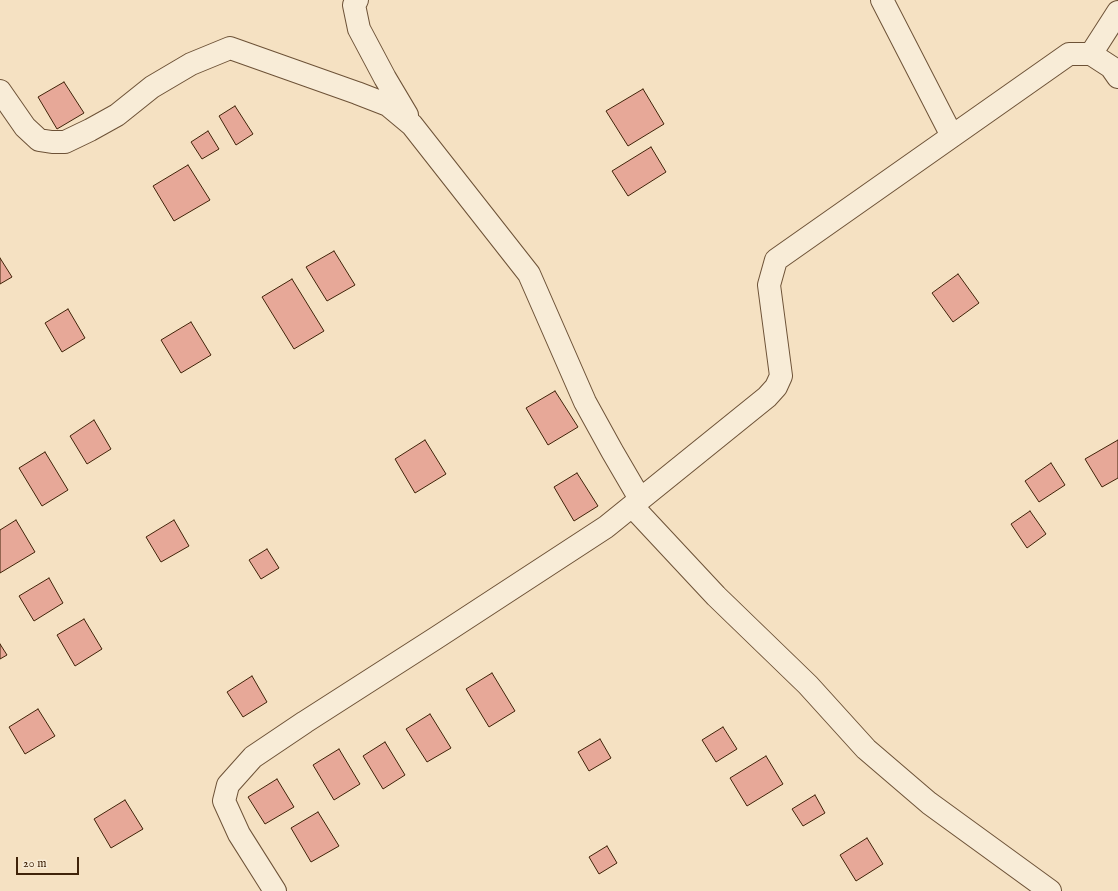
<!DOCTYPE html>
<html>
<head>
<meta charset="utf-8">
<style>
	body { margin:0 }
	#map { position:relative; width:1118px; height:891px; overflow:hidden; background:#f5e1c2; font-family:"IM FELL English",serif }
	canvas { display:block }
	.scale { position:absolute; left:16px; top:857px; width:63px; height:18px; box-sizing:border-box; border:2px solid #402309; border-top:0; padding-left:5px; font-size:12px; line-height:14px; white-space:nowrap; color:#402309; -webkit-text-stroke:3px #f8ecd7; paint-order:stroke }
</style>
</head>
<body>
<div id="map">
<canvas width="1118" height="891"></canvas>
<div class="scale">20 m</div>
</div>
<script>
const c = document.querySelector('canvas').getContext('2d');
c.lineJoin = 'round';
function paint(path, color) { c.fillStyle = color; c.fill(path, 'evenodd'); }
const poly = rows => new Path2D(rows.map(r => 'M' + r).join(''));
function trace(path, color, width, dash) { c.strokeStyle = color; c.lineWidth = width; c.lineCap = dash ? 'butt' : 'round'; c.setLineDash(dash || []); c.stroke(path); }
const building = poly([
	[64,82,84,113,57,129,38,97,64,82],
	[643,89,664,124,628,146,606,111,643,89],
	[235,106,253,134,236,145,219,116,235,106],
	[208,131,219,149,202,159,191,142,208,131],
	[651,147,666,172,628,196,612,171,651,147],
	[188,165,210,200,174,221,153,186,188,165],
	[334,251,355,285,327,301,306,267,334,251],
	[0,258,12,277,0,284,0,258],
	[958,274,979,303,953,322,932,293,958,274],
	[292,279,324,331,294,349,262,297,292,279],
	[68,309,85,338,62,352,45,323,68,309],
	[191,322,211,355,181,373,161,340,191,322],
	[555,391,578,427,548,445,526,408,555,391],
	[94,420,111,449,87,464,70,436,94,420],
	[425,440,446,474,415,493,395,459,425,440],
	[1118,440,1118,478,1102,487,1085,459,1118,440],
	[45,452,68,490,42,506,19,468,45,452],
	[1051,463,1065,485,1039,502,1025,481,1051,463],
	[577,473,598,506,574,521,554,487,577,473],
	[1030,511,1046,534,1027,548,1011,524,1030,511],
	[16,520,35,552,0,573,0,530,16,520],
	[174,520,189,546,161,562,146,537,174,520],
	[267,549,279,568,261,579,249,560,267,549],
	[49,578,63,603,34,621,19,596,49,578],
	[84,619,102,649,75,666,57,635,84,619],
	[0,644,7,655,0,659,0,644],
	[492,673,515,711,489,727,466,689,492,673],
	[252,676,267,702,243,717,227,692,252,676],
	[38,709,55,736,25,754,9,727,38,709],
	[430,714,451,748,427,762,406,729,430,714],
	[723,727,737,749,716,762,702,740,723,727],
	[600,739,611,758,589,771,578,752,600,739],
	[385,742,405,775,383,789,363,756,385,742],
	[339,749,360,784,334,800,313,765,339,749],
	[766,756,783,784,747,806,730,778,766,756],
	[277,779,294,807,265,824,248,797,277,779],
	[815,795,825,813,803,826,792,809,815,795],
	[125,800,143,829,111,848,94,819,125,800],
	[318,812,339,846,311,862,291,828,318,812],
	[867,838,883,864,856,881,840,855,867,838],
	[607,846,617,863,599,874,589,857,607,846]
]);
paint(building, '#e7a898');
trace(building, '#402309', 1);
const minor = poly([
	[357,0,354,5,359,29,385,78,407,115],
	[882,0,952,136],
	[1091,54,1118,12],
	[0,91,25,127,39,140,52,142,65,142,90,130,117,115,152,87,191,64,230,48,357,93,388,105,412,125,529,274,585,402,612,451,640,499],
	[632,506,716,596,808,685,866,749,929,803,1050,891],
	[275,891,239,834,224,801,228,785,253,757,305,722,436,638,606,527,767,397,776,387,781,376,769,285,776,260,1069,54,1091,54,1111,67,1118,77]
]);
trace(minor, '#6d5237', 24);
trace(minor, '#f8ecd7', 22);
</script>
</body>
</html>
